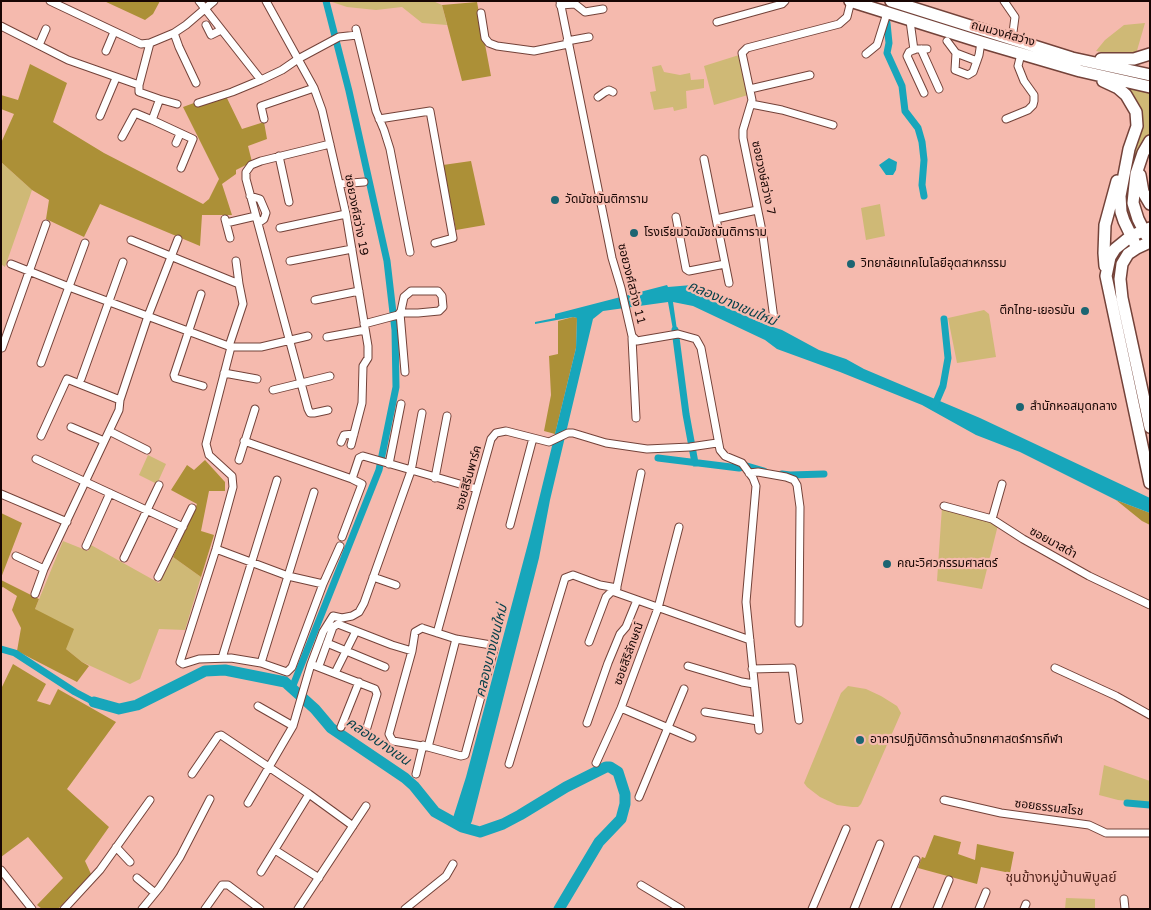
<!DOCTYPE html>
<html>
<head>
<meta charset="utf-8">
<style>
	body { margin:0 }
	#map { position:relative; width:1151px; height:910px; overflow:hidden; background:#f5baae; font-family:"Varela Round",sans-serif }
	canvas { display:block }
	.frame { position:absolute; inset:0; border:2px solid #180604; pointer-events:none }
</style>
</head>
<body>
<div id="map">
<canvas width="1151" height="910"></canvas>
<div class="frame"></div>
</div>
<script>
const c = document.querySelector('canvas').getContext('2d');
c.lineJoin = 'round';
function paint(path, color) { c.fillStyle = color; c.fill(path, 'evenodd'); }
const poly = rows => new Path2D(rows.map(r => 'M' + r).join(''));
function trace(path, color, width, dash) { c.strokeStyle = color; c.lineWidth = width; c.lineCap = dash ? 'butt' : 'round'; c.setLineDash(dash || []); c.stroke(path); }
function drawText(font, color, halo, rows, align = 'center') {
  c.font = font + ' "Varela Round","Noto Sans Thai",sans-serif'; c.lineWidth = 4.5; c.setLineDash([]); c.textBaseline = 'middle'; c.strokeStyle = halo; c.fillStyle = color; for (const [text, x, y, turn = 0] of rows) {
    c.save(); c.translate(x, y); c.rotate((+turn || 0) * Math.PI / 180); c.textAlign = isNaN(turn) ? turn : align; if (halo) c.strokeText(text, 0, 0); c.fillText(text, 0, 0); c.restore();
  }
}
paint(poly([
	[329,1,433,1,442,5,447,25,422,23,402,7,376,10,347,7],
	[1145,23,1136,54,1117,55,1096,51,1105,40,1124,25],
	[739,55,748,95,714,105,704,66],
	[661,65,664,72,680,75,690,73,691,80,704,79,704,88,686,91,687,108,674,111,673,107,654,110,650,92,656,91,652,67],
	[1129,85,1150,89,1150,135,1144,143,1129,196,1131,219,1130,222,1124,205,1131,165,1143,124,1143,115,1138,103,1124,88],
	[1,162,32,190,5,267,1,264],
	[880,204,885,236,866,240,861,208],
	[984,310,989,314,996,357,957,363,948,318],
	[148,455,166,464,157,484,139,475],
	[942,507,991,520,998,525,982,589,937,581],
	[63,541,88,551,91,545,159,583,173,557,201,577,185,630,159,629,140,679,130,684,82,662,66,649,35,609],
	[848,686,866,689,881,696,897,706,901,713,861,804,858,807,852,807,837,805,820,797,807,787,804,783,841,693],
	[1104,765,1150,781,1149,803,1118,800,1099,795],
	[1066,898,1095,899,1095,909,1065,909]
]), '#cfb976');
paint(poly([
	[104,1,160,1,153,14,145,20],
	[477,2,491,76,462,81,442,5],
	[30,64,67,83,53,122,104,153,203,204,209,199,219,179,183,107,224,92,242,129,264,122,267,139,248,146,252,162,236,170,236,174,222,184,232,215,202,215,200,246,100,204,84,237,46,219,49,200,32,190,1,162,1,143,14,114,1,109,1,95,18,100],
	[471,161,485,225,456,230,443,165],
	[573,317,577,318,576,348,555,434,544,431,551,395,549,356,558,354,558,321],
	[205,460,225,482,225,491,209,491,201,531,214,535,201,577,173,557,197,504,171,490,187,465,194,470],
	[1116,500,1150,513,1150,525,1142,521],
	[1,513,22,523,1,578],
	[1,580,39,599,35,609,74,629,66,649,82,662,89,666,77,682,17,651,21,628,12,610,17,596,3,587,1,588],
	[13,664,46,684,37,701,50,705,58,689,116,722,67,789,109,827,85,861,91,874,58,909,42,909,37,905,63,878,28,837,1,857,1,689],
	[934,835,961,842,958,854,975,860,977,844,1014,852,1010,873,981,867,977,884,918,868,922,857,925,858]
]), '#ac9037');
paint(poly([
	[889,158,897,162,896,170,893,175,886,175,879,165],
	[667,285,668,287,692,285,706,292,706,298,764,324,782,330,819,350,846,359,864,369,980,418,1150,498,1150,513,1116,500,1020,452,976,435,922,405,840,372,777,349,765,340,693,306,673,302,677,330,673,330,668,302,603,311,593,319,550,500,539,558,472,821,469,828,452,821,466,777,530,536,576,348,577,318,573,317,535,324,535,322,555,318,555,314]
]), '#17a6bb');
trace(poly([
	[887,23,889,43,887,53,902,86,905,111,918,128,922,142,924,160,922,185,924,196],
	[675,330,686,414,695,463],
	[934,407,943,386,948,358,944,319],
	[658,458,739,468,747,466,764,471],
	[782,474,790,475,824,474],
	[1,649,15,653,75,692,94,702],
	[292,688,379,470,396,387,395,330,387,261,349,91,326,1],
	[1127,803,1150,805]
]), '#17a6bb', 7);
trace(poly([
	[94,702,119,709,137,705,205,671,225,670,285,682,315,709,331,728,405,778,414,786,435,812,462,827,480,832,503,824,520,815,566,787,606,767,610,767,618,772,625,794,625,804,621,819,599,842,559,909]
]), '#17a6bb', 11);
const minor = poly([
	[50,1,141,44,150,43,174,33,186,25,214,1],
	[199,1,261,80],
	[266,1,314,88,322,110,346,214,368,346,368,358,363,366,362,403,351,445],
	[560,1,612,258,621,288,632,336,637,341,678,334,696,339,701,348,720,450,725,456,742,463,753,478,756,486,746,602,759,730],
	[1004,1,1015,17,1012,40],
	[560,5,575,4,585,12,603,9],
	[481,13,485,38,489,43,497,46,534,51,568,44],
	[910,21,914,50],
	[717,22,782,4,785,1],
	[206,25,211,35,221,30],
	[1,26,68,60,139,85,150,43],
	[356,29,376,111,384,130,390,149,410,252],
	[174,33,179,47,196,83],
	[567,41,589,37],
	[947,41,956,53,955,70,968,75,973,72,979,55,981,42],
	[39,45,46,29],
	[921,49,939,89],
	[106,51,114,32],
	[956,53,977,61],
	[866,54,877,45,887,13],
	[750,89,810,75],
	[924,93,907,56,909,52,915,49,927,49],
	[598,97,605,92,609,90,613,92],
	[159,99,177,104],
	[198,103,232,92,261,80,282,70,298,59,339,37,357,35],
	[751,104,782,110,833,125],
	[100,116,116,78],
	[264,119,261,106,314,88],
	[379,119,430,111,453,238,435,243],
	[1006,119,1028,110,1033,105,1034,101,1034,95,1024,81,1018,66,1021,54],
	[152,120,193,139,181,168],
	[122,137,135,113,152,120,159,101,159,99,139,92,139,85],
	[176,143,180,134],
	[279,156,289,202],
	[704,159,729,283],
	[339,184,364,182],
	[250,196,260,199,266,213,264,219,258,223],
	[676,217,686,269,689,271,725,264],
	[225,219,230,238],
	[716,219,757,210],
	[226,223,256,216],
	[280,228,346,214],
	[131,240,239,284,243,304,229,346],
	[236,261,239,284],
	[290,261,352,249],
	[11,264,69,287,231,347,261,347,308,336],
	[201,294,174,375,175,378,203,386],
	[315,300,359,291],
	[774,319,763,236,743,138,743,130,752,100,742,53,747,48,839,24,847,17,851,1],
	[364,324,398,315,401,311,404,297,411,291,438,291,442,296,443,307,439,311,418,313,400,313,405,372],
	[327,337,365,330],
	[632,338,636,418],
	[231,347,206,444,209,455,232,476,233,487,216,549,180,662,183,664,199,659,231,658,261,663,287,672,292,667,323,584,340,546],
	[2,348,46,224],
	[41,363,85,243],
	[224,373,257,379],
	[81,379,123,262],
	[273,390,330,376],
	[328,410,314,413,310,413,308,409,246,179,246,172,251,165,261,161,330,144],
	[71,427,104,441],
	[109,431,147,450],
	[41,436,67,379,120,400],
	[244,441,352,479,362,484,342,537],
	[341,442,344,435,354,434],
	[36,459,183,527],
	[239,460,255,409],
	[389,464,401,404],
	[749,473,758,472,786,477,794,480,797,485,800,507,799,623],
	[435,478,447,416],
	[352,479,359,458,363,456,477,489],
	[1,494,67,522],
	[944,506,992,519,1023,539,1089,576,1150,605],
	[992,519,1002,484],
	[510,525,533,438],
	[86,546,110,493],
	[216,549,288,576,323,584],
	[16,556,44,569],
	[124,558,159,485],
	[158,577,192,508],
	[373,577,396,585],
	[616,591,641,473],
	[35,594,44,569,119,410,120,400,148,316,178,239],
	[422,628,456,639,491,645,494,649,465,755,461,756,428,747,393,741,391,738,389,734,412,651,415,632,422,628],
	[437,633,491,439,496,433,506,431,549,442,568,433,573,433,606,443,647,449,690,447,717,443],
	[589,642,606,597,612,591,750,640],
	[327,643,385,667],
	[222,658,277,480],
	[261,663,314,492],
	[320,663,333,627,338,624,392,645,412,651],
	[313,665,375,689,377,694,365,734],
	[688,666,742,682,754,684],
	[1055,668,1116,696,1150,715],
	[752,669,792,668,799,720],
	[335,673,356,631],
	[258,706,293,726],
	[621,708,692,738],
	[705,712,758,721],
	[587,723,608,663,620,634,626,627,637,600],
	[341,727,359,682],
	[428,747,456,639],
	[596,763,621,708,658,608,679,527],
	[509,764,565,578,573,575,600,585,617,588],
	[192,774,218,736,221,735,309,794,353,826],
	[416,774,423,745],
	[639,797,684,689],
	[944,800,1001,813,1089,825,1106,833,1150,833],
	[248,803,293,726,311,664,323,632,333,616,342,618,352,616,359,612,364,603,411,471,422,413],
	[116,847,130,862],
	[275,850,319,878],
	[1,870,32,909],
	[261,872,309,794],
	[137,878,155,893],
	[641,885,681,909],
	[1124,899,1125,909],
	[64,909,100,870,150,800],
	[142,909,160,887,180,857,210,799],
	[205,909,222,885,228,885,260,909],
	[298,909,366,806],
	[405,909,446,876,453,864],
	[812,909,846,829],
	[854,909,880,844],
	[895,909,916,860],
	[937,909,949,880],
	[979,909,986,892],
	[1024,909,1026,904]
]);
const primary = poly([
	[850,1,981,42,1080,71,1150,87],
	[891,1,1072,58,1150,75],
	[1101,59,1134,59,1150,54],
	[1103,81,1118,88,1126,95,1136,112,1137,126,1129,149,1120,196,1121,212,1124,221,1137,248],
	[1140,175,1143,192,1150,204],
	[1150,228,1131,236,1115,249,1110,257,1106,276,1150,483],
	[1146,235,1138,219,1133,203,1136,174,1143,153,1150,141],
	[1150,242,1137,248,1128,254,1122,264,1120,279,1122,298,1150,427],
	[1105,266,1104,253,1105,225,1117,181]
]);
trace(minor, '#734239', 9);
trace(primary, '#734239', 14);
trace(minor, '#fff', 7);
trace(primary, '#fff', 11);
for (const [x, y, r, color] of [
	[555,200,5,"#1c6572"],
	[634,233,5,"#1c6572"],
	[851,264,5,"#1c6572"],
	[1085,311,5,"#1c6572"],
	[1020,407,5,"#1c6572"],
	[887,564,5,"#1c6572"],
	[860,740,5,"#1c6572"]
]) { const dot = new Path2D(); dot.arc(x, y, r, 0, 2 * Math.PI); c.fillStyle = color; c.fill(dot); trace(dot, '#f5baae', 2); }
drawText('12px', '#180604', '#f5baae', [
	["ถนนวงศ์สว่าง",1003,34,16],
	["ซอยวงษ์สว่าง 7",763,178,78],
	["ซอยวงศ์สว่าง 19",356,215,79],
	["ซอยวงศ์สว่าง 11",631,284,76],
	["ซอยสิรีนพาร์ค",469,478,-74],
	["ซอยมาสด้า",1053,543,29],
	["ซอยสิริลักษณ์",629,654,-70],
	["ซอยธรรมสโรช",1049,808,7]
]);
drawText('12px', '#180604', '#f5baae', [
	["วัดมัชฌันติการาม",565,200],
	["โรงเรียนวัดมัชฌันติการาม",644,233],
	["วิทยาลัยเทคโนโลยีอุตสาหกรรม",861,264],
	["ตึกไทย-เยอรมัน",1075,311,"right"],
	["สำนักหอสมุดกลาง",1030,407],
	["คณะวิศวกรรมศาสตร์",897,564],
	["อาคารปฏิบัติการด้านวิทยาศาสตร์การกีฬา",870,740]
], 'left');
drawText('italic 14px', '#043f49', '#f5baae', [
	["คลองบางเขนใหม่",732,304,23],
	["คลองบางเขนใหม่",492,651,-76],
	["คลองบางเขน",378,742,34]
]);
drawText('14px', '#55271f', '#f5baae', [
	["ชุนข้างหมู่บ้านพิบูลย์",1061,878]
]);
</script>
</body>
</html>
